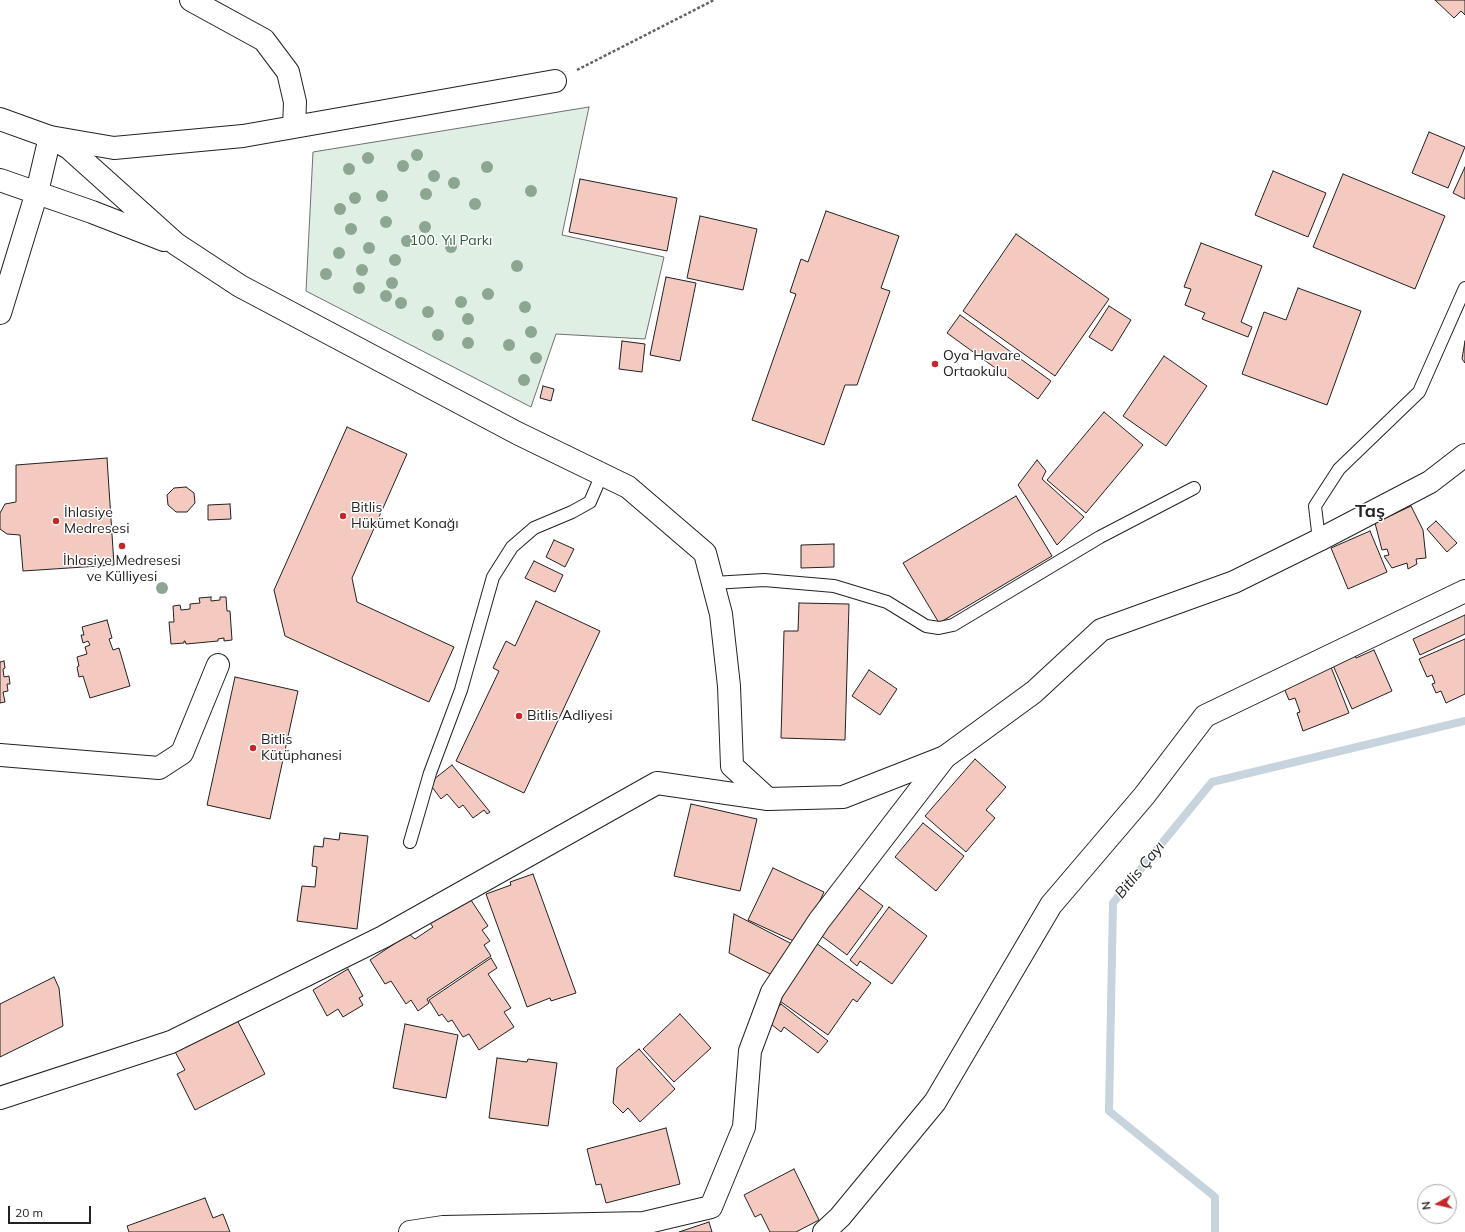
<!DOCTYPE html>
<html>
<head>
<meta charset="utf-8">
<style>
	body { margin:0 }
	#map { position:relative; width:1465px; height:1232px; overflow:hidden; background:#fff; font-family:Mulish,sans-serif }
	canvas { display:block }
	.north { position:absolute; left:1417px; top:1184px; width:40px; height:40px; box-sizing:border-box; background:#fff; border:1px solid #a7a7a7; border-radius:50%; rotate:262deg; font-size:11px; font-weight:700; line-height:16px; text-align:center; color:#222 }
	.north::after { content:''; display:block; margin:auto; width:14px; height:18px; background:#c62828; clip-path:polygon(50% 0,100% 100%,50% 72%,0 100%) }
	.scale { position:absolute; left:8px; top:1206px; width:83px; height:18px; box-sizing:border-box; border:2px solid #222; border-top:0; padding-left:5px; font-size:12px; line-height:14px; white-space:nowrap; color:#222; -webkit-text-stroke:3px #fff; paint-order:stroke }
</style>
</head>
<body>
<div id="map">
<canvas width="1465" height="1232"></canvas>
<div class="north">N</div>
<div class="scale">20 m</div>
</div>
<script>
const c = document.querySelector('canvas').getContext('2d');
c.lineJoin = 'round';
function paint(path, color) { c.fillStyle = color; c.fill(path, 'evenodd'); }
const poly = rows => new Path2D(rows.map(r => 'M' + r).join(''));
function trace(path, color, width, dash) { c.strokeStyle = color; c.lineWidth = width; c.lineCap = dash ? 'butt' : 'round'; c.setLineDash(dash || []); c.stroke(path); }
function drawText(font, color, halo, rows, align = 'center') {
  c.font = font + ' Mulish,sans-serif'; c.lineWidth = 3; c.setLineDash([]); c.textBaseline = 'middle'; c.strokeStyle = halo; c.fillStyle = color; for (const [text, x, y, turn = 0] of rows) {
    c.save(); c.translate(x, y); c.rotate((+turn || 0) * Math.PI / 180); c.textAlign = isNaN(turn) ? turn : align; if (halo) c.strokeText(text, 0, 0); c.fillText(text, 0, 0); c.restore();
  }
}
const green = poly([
	[589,107,562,235,664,257,645,339,556,334,531,407,306,291,313,152,589,107]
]);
paint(green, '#e0efe3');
trace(green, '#6f6f6f', 1);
trace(poly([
	[1215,1232,1215,1197,1109,1111,1113,903,1212,782,1465,721]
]), '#c7d3dd', 8);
const building = poly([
	[1435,0,1465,0,1465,15,1461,11,1454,18,1435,0],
	[1429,132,1465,147,1448,188,1412,173,1429,132],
	[1465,167,1465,199,1453,193,1465,167],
	[1273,171,1326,193,1308,237,1255,215,1273,171],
	[1343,174,1445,216,1415,289,1313,247,1343,174],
	[580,179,677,198,667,251,569,232,580,179],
	[826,211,899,236,881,288,890,291,857,385,845,385,824,445,752,420,796,294,790,292,801,259,808,262,826,211],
	[700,216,757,229,743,290,687,278,700,216],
	[1016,234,1109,299,1055,376,963,311,1016,234],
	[1201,243,1262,266,1241,322,1252,327,1248,337,1202,319,1205,313,1185,305,1191,289,1184,287,1201,243],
	[666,277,696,283,680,361,650,355,666,277],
	[1298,288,1361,311,1327,405,1242,374,1264,312,1286,320,1298,288],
	[1109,306,1131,320,1112,351,1089,337,1109,306],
	[960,315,1051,381,1038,399,947,333,960,315],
	[622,341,645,344,642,372,619,369,622,341],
	[1465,341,1465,363,1462,359,1465,341],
	[1164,356,1207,386,1166,446,1123,416,1164,356],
	[543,386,554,389,551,401,540,398,543,386],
	[1104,412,1143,445,1086,513,1047,480,1104,412],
	[347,427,407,454,352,578,357,602,454,647,429,702,285,636,274,590,347,427],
	[107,458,114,565,23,571,20,535,7,534,0,529,0,513,5,504,16,502,16,465,107,458],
	[1037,460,1046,471,1042,479,1084,517,1057,545,1018,485,1037,460],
	[186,487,194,493,195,503,187,512,176,512,168,505,167,495,174,488,186,487],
	[1016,496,1052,556,939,623,903,563,1016,496],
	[230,504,231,519,208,520,208,505,230,504],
	[1411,506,1423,530,1426,558,1416,559,1417,564,1408,569,1407,563,1392,568,1384,556,1389,555,1387,549,1382,550,1375,523,1411,506],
	[1436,521,1457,543,1447,552,1427,529,1436,521],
	[1370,531,1387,572,1348,589,1331,548,1370,531],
	[554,540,574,549,565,567,546,557,554,540],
	[834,544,834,567,801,568,801,545,834,544],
	[534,561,563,575,555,592,525,578,534,561],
	[211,597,211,601,220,600,220,597,226,597,227,611,230,611,232,640,224,641,224,638,218,639,218,641,186,644,185,641,184,641,184,643,171,644,169,622,174,622,173,606,180,605,181,610,190,609,190,604,200,603,199,598,211,597],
	[536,601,600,631,524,793,456,761,499,671,493,668,506,641,515,646,536,601],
	[799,603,849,604,845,740,781,738,784,631,798,631,799,603],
	[1465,615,1465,634,1420,655,1413,639,1465,615],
	[107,620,112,638,109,639,113,650,119,648,130,686,90,698,83,676,79,677,77,667,79,666,77,657,87,654,85,647,90,645,88,641,83,643,81,635,84,635,82,627,107,620],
	[1465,639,1465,694,1446,703,1441,691,1436,693,1432,684,1435,683,1432,675,1427,677,1419,659,1465,639],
	[1374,650,1392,691,1352,709,1332,663,1354,653,1356,658,1374,650],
	[4,661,5,668,3,669,4,677,9,676,10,684,7,684,8,691,3,692,5,702,0,703,0,662,4,661],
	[1329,662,1349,713,1303,731,1297,713,1300,712,1295,698,1289,700,1281,681,1329,662],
	[869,670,897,689,880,715,852,696,869,670],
	[235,677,298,691,270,819,207,805,235,677],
	[975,759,1006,787,986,810,995,818,966,852,925,816,975,759],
	[452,765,490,812,487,814,484,810,473,818,463,805,459,808,447,794,441,799,429,783,452,765],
	[691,804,757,819,740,891,674,876,691,804],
	[923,823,964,856,936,891,895,857,923,823],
	[340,833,368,836,357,929,297,921,302,886,315,887,317,867,312,866,314,846,323,847,324,838,339,840,340,833],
	[773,868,824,892,800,944,748,920,773,868],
	[533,874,576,993,551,1001,550,998,527,1007,486,894,511,885,510,882,533,874],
	[855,885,883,906,847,955,819,934,855,885],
	[469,897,488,926,482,930,490,941,484,945,491,956,427,999,429,1003,418,1011,411,1000,406,1004,391,981,385,984,370,960,409,934,415,939,433,927,430,923,469,897],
	[889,907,927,936,892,984,860,961,857,966,850,960,889,907],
	[734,914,792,944,776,977,729,953,734,914],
	[816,943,871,983,857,1002,853,999,828,1035,777,999,816,943],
	[491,958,497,968,488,974,511,1008,504,1012,514,1027,479,1050,469,1034,463,1037,452,1020,448,1022,442,1014,439,1016,429,1000,491,958],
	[348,969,363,996,359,998,363,1005,343,1017,338,1009,327,1016,313,990,348,969],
	[54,977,59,988,63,1026,0,1057,0,1004,54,977],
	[781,1004,828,1041,818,1053,784,1027,781,1032,767,1021,781,1004],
	[680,1014,711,1048,674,1082,643,1049,680,1014],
	[235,1016,265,1074,195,1110,177,1074,185,1070,173,1048,235,1016],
	[405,1024,458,1035,446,1098,393,1088,405,1024],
	[639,1049,675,1089,640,1122,628,1108,623,1113,613,1103,617,1068,639,1049],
	[497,1058,527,1062,528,1059,557,1063,548,1126,489,1118,497,1058],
	[666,1128,680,1184,606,1203,601,1184,596,1185,587,1149,666,1128],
	[794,1169,819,1220,796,1232,770,1232,761,1214,755,1217,744,1195,794,1169],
	[205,1198,213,1218,223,1214,230,1232,129,1232,127,1226,205,1198],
	[709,1222,712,1232,679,1232,709,1222]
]);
paint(building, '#f3c9c0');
trace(building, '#222', 1);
const lane = poly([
	[1319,540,1315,506,1339,469,1419,392,1465,288],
	[713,583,764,580,834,586,887,602,926,626,939,628,953,625,1100,537,1194,488],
	[410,842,430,773,461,690,493,577,512,547,534,528,572,512,590,502,602,474]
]);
const street = poly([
	[191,0,264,40,288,72,295,102,294,127],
	[37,192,50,137,114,148,243,136,555,81],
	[0,755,159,768,182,753,218,665],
	[0,1098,171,1042,383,937,657,783,768,799],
	[410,1232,443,1227,644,1223,711,1207,744,1127,750,1051,772,992,819,921,945,757],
	[824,1232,840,1217,935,1102,1051,905,1144,796,1205,716,1465,591]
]);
const secondary = poly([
	[0,119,50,137,69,148,176,244,240,286,517,433,628,487,705,553,721,614,729,686,732,766,768,799,843,797,945,757,1034,692,1101,630,1234,582,1319,540,1430,482,1465,455],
	[0,180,92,212,164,240],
	[0,313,37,192]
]);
trace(lane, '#222', 14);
trace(street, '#222', 24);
trace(secondary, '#222', 24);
trace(poly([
	[577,70,714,0]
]), '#646464', 2.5, [3, 2]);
trace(lane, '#fff', 12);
trace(street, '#fff', 22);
trace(secondary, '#fff', 22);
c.fillStyle = '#8da692';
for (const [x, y] of [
	[417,155],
	[368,158],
	[403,166],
	[487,167],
	[349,169],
	[434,176],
	[454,183],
	[531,191],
	[426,194],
	[382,196],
	[355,198],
	[475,204],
	[340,209],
	[386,222],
	[425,227],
	[351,229],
	[407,241],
	[451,247],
	[369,248],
	[339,253],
	[395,260],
	[517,266],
	[362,270],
	[326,274],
	[392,283],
	[359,288],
	[488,294],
	[386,296],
	[461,302],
	[401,303],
	[525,307],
	[428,312],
	[468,319],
	[531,332],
	[438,335],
	[468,343],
	[509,345],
	[536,358],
	[524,380],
	[162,588]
]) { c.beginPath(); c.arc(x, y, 6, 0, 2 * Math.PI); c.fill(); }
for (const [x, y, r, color] of [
	[935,364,4,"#c62828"],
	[343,516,4,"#c62828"],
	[56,521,4,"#c62828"],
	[122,546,4,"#c62828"],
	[519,716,4,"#c62828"],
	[253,748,4,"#c62828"]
]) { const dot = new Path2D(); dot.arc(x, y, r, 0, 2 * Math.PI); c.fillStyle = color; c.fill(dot); trace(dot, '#fff', 1.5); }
drawText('14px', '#2f5e38', '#fff', [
	["100. Yıl Parkı",451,241]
]);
drawText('14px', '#222', '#fff', [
	["Oya Havare",943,356],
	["Ortaokulu",943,372],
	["Bitlis",351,508],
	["Hükümet Konağı",351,524],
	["İhlasiye",64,513],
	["Medresesi",64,529],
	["İhlasiye Medresesi",122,561,"center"],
	["ve Külliyesi",122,577,"center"],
	["Bitlis Adliyesi",527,716],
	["Bitlis",261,740],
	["Kütüphanesi",261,756]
], 'left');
drawText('italic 15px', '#222', '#fff', [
	["Bitlis Çayı",1140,870,-51]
]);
drawText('bold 18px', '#222', '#fff', [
	["Taş",1370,512]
]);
</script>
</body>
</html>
